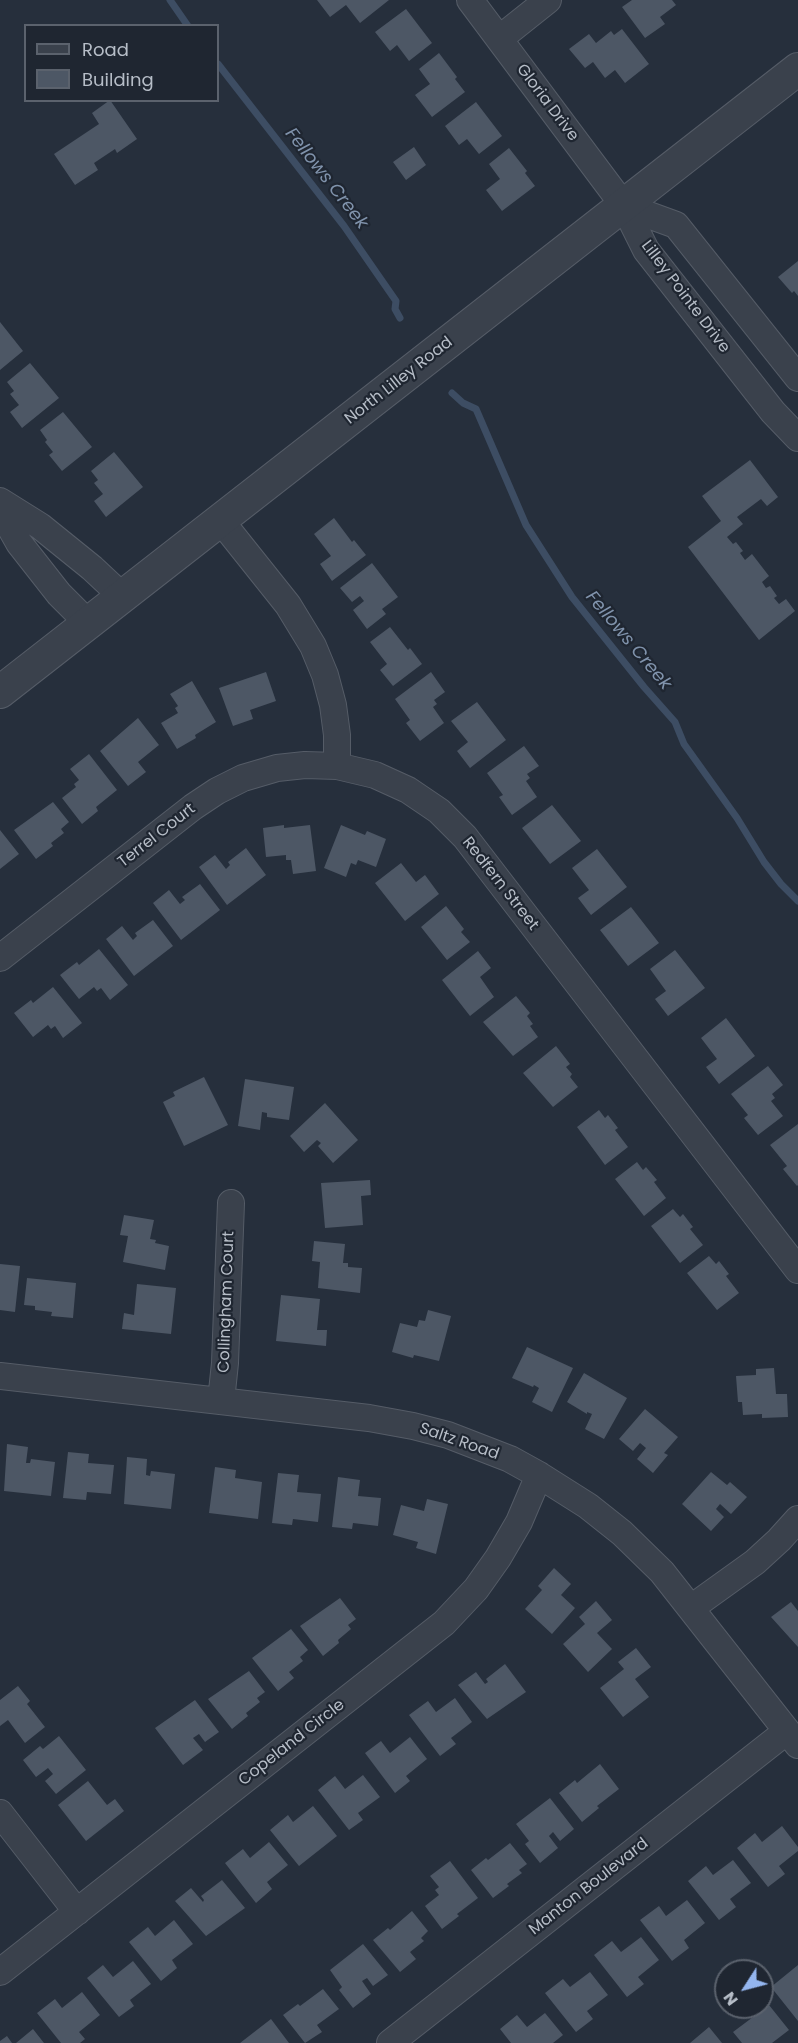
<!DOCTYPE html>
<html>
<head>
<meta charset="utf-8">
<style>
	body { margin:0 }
	#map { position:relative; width:798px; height:2043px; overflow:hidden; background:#262f3c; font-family:Poppins,sans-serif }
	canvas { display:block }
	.legend { position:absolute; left:24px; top:24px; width:195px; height:78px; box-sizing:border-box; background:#1f2631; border:2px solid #5b626d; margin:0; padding:8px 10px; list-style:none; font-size:18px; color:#b6bdc7 }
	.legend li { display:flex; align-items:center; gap:12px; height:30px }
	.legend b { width:30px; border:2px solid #5b626d }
	.north { position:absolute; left:714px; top:1959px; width:60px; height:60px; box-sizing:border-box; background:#1f2631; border:2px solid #5b626d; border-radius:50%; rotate:234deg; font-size:16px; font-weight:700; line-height:24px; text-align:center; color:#b6bdc7 }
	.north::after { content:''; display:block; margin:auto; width:21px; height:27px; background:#94b6ef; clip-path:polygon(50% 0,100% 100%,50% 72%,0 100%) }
</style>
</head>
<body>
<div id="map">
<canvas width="798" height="2043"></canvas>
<ul class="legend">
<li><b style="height:8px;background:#3a414c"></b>Road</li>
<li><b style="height:16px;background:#4d5765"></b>Building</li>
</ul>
<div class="north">N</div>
</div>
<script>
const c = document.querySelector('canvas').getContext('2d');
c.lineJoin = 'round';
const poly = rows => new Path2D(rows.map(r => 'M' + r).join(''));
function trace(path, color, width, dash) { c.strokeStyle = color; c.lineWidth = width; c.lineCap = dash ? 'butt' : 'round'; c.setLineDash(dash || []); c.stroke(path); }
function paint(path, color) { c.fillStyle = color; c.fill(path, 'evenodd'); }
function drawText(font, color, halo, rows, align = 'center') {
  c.font = font + ' Poppins,sans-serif'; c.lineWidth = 4.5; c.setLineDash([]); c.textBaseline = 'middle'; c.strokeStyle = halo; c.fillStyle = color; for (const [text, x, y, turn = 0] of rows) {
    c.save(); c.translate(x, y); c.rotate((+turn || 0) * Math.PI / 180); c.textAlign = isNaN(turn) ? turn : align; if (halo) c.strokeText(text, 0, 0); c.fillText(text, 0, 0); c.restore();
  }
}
trace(poly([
	[170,0,188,26],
	[218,64,344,226,396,301,395,309,400,318],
	[452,393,463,403,476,409,526,525,572,597,644,687,675,722,684,744,737,818,764,862,781,884,798,901]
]), '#3d4d63', 7);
paint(poly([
	[317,0,389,0,360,23,346,5,330,17],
	[632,0,672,0,676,5,660,17,665,24,645,38,622,7],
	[406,9,432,43,409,61,397,45,390,51,375,32],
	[622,29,649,64,625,83,615,70,605,78,593,62,585,68,569,49,589,34,596,43,611,31,614,35],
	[439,53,457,77,455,79,465,92,432,117,415,95,430,84,419,69],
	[110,100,137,139,117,153,115,149,94,163,98,170,75,185,54,154,99,124,92,113],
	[476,102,502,136,479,154,467,139,459,145,445,126],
	[414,147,426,165,406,180,393,162],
	[509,148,527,171,525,173,535,186,502,211,486,190,500,179,489,164],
	[798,261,798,296,794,291,792,293,778,277],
	[0,322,23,351,0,370],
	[30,363,59,398,22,428,10,412,19,405,10,394,14,391,7,382],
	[63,412,92,447,62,471,49,455,53,452,45,442,47,440,40,430],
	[114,452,143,487,106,517,94,501,103,494,94,483,98,480,91,471],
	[750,460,778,497,767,506,761,499,737,517,743,524,727,537,733,544,736,542,743,551,740,553,745,560,752,554,769,576,762,582,766,588,770,586,777,596,774,598,779,604,786,599,795,611,759,640,688,547,721,521,702,496],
	[334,518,352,542,354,540,366,555,332,581,320,564,331,556,314,534],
	[372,563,398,597,382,609,386,614,367,629,353,610,364,601,360,596,352,602,340,588],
	[390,627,408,650,410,648,422,664,393,686,380,670,387,664,370,642],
	[266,672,276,701,250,710,253,719,233,726,219,688],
	[431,672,445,692,434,700,437,704,433,707,444,723,420,741,406,723,410,720,395,699],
	[192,681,216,722,195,735,196,738,177,749,161,723,178,713,175,708,178,706,170,694],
	[477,702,506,740,470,768,457,751,468,742,451,721],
	[138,718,159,745,138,762,146,772,128,786,100,751],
	[524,746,539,766,527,774,530,778,526,781,537,797,512,815,499,797,503,795,487,773],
	[89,754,117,790,96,807,98,811,82,824,62,798,76,787,74,784,79,780,70,769],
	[53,802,69,822,61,829,64,833,51,843,53,846,36,859,14,830],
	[552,805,581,841,550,864,522,828],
	[284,825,284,828,310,825,316,871,293,874,291,860,286,860,286,855,266,857,263,828],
	[341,825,365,835,367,831,386,839,376,867,358,860,356,865,351,863,346,877,324,868],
	[0,830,19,854,0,869],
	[246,848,266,875,227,905,199,867,215,855,226,869,230,865,228,862],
	[597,849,627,887,591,915,578,898,589,890,572,868],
	[401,863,416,882,425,875,439,894,405,921,375,883],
	[200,884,220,910,181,940,153,903,169,890,180,904,185,900,182,897],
	[446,906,464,929,461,932,470,942,447,960,421,927],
	[631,907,659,943,628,966,600,930],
	[153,920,173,946,134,976,106,939,122,926,133,940,137,936,135,933],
	[99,949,128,985,110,1000,101,988,97,991,94,987,79,999,60,975,77,962,79,965],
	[675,950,705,988,668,1016,655,999,666,991,650,969],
	[478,951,491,968,480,977,494,997,470,1016,442,980],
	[53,987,82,1023,63,1038,55,1026,51,1029,48,1025,33,1037,14,1013,31,1000,33,1003],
	[516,996,530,1013,527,1016,533,1024,530,1026,538,1037,513,1056,483,1022],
	[726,1018,755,1056,719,1084,706,1067,717,1059,701,1038],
	[556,1046,570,1064,566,1067,572,1074,570,1077,578,1087,553,1107,523,1073],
	[768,1066,783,1085,772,1094,775,1098,771,1101,783,1116,758,1135,744,1118,748,1115,731,1094],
	[204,1077,228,1125,184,1146,163,1102,175,1096,173,1092],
	[245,1079,294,1087,289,1120,267,1117,267,1113,262,1112,260,1130,238,1126],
	[325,1103,358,1140,333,1163,318,1146,321,1143,317,1140,304,1152,290,1136],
	[599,1110,605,1118,608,1115,618,1128,615,1130,628,1147,605,1165,577,1127],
	[798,1124,798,1185,797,1186,783,1169,787,1166,770,1145],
	[637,1162,643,1170,646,1167,657,1180,654,1182,666,1198,644,1216,615,1179],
	[370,1180,371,1195,361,1196,363,1225,325,1228,321,1183],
	[673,1209,680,1217,683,1214,693,1227,690,1229,703,1245,680,1263,651,1226],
	[124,1215,154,1220,150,1239,156,1240,155,1243,169,1246,165,1270,123,1262,128,1236,120,1235],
	[314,1241,345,1244,343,1263,348,1263,348,1267,362,1268,360,1293,318,1288,320,1262,312,1261],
	[709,1256,716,1264,719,1261,729,1274,726,1276,739,1293,717,1310,687,1273],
	[0,1264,20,1266,15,1312,0,1310],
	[27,1278,76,1283,73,1318,51,1316,52,1312,35,1310,35,1306,24,1305],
	[137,1284,176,1288,171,1334,122,1329,124,1313,134,1315],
	[281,1295,320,1299,317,1330,327,1330,326,1346,276,1341],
	[428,1310,451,1316,439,1361,414,1355,413,1358,392,1352,400,1323,417,1327,419,1320,425,1321],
	[527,1347,573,1368,552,1412,532,1402,539,1388,534,1385,533,1387,512,1378],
	[774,1368,776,1394,787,1394,788,1417,762,1418,762,1414,743,1415,742,1402,738,1402,736,1376,756,1375,756,1369],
	[584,1373,627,1398,604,1439,585,1429,592,1414,587,1412,587,1414,567,1402],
	[645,1409,678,1437,664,1453,668,1455,653,1473,637,1459,646,1448,640,1443,633,1451,619,1439],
	[7,1444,28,1447,26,1463,30,1463,31,1459,55,1462,51,1496,4,1491],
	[68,1452,89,1454,88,1463,114,1465,111,1494,87,1492,86,1500,63,1498],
	[127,1457,147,1459,146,1475,150,1476,151,1471,175,1474,171,1509,124,1504],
	[215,1467,236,1470,235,1478,262,1482,258,1519,209,1513],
	[711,1472,727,1485,730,1482,747,1497,731,1514,720,1504,716,1509,724,1517,711,1531,682,1504],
	[278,1473,299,1475,297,1492,321,1494,318,1522,293,1519,292,1525,272,1523],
	[338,1477,360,1480,358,1496,381,1498,378,1526,353,1523,352,1529,332,1527],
	[427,1499,448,1504,436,1554,416,1548,418,1542,393,1535,401,1505,424,1511],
	[554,1568,571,1584,561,1595,575,1608,552,1634,525,1609,542,1590,538,1586],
	[340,1598,356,1619,348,1625,351,1629,338,1640,339,1643,323,1656,300,1626],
	[596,1601,612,1620,597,1633,612,1649,588,1672,563,1644,585,1624,579,1617],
	[791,1602,798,1611,798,1647,771,1617],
	[291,1629,308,1650,300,1657,303,1661,289,1672,294,1678,278,1691,252,1658],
	[636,1648,651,1667,635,1679,649,1697,623,1717,600,1688,624,1669,618,1662],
	[505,1664,526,1692,487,1719,458,1685,476,1672,485,1684,488,1682,486,1679],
	[249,1671,265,1692,257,1698,260,1702,246,1713,248,1716,232,1729,208,1699],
	[18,1686,30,1701,27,1704,45,1727,25,1743,8,1720,0,1726,0,1700],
	[455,1698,472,1722,451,1738,456,1744,440,1756,409,1715,428,1701,436,1712],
	[195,1700,219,1732,205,1742,199,1734,193,1738,203,1750,183,1765,155,1728],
	[59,1736,86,1770,56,1794,45,1781,53,1774,48,1768,36,1777,23,1760,40,1746,43,1749],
	[410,1737,427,1759,406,1776,410,1781,395,1793,365,1753,381,1741,390,1753],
	[600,1764,619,1789,597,1806,599,1808,582,1822,559,1793,575,1780,577,1783],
	[363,1775,380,1797,358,1813,363,1820,349,1830,318,1790,335,1776,345,1789],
	[88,1781,107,1805,115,1799,124,1811,86,1841,58,1805],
	[550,1798,574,1829,560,1841,553,1832,549,1836,558,1848,540,1863,525,1844,529,1841,516,1824],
	[313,1806,337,1836,299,1866,270,1830,288,1815,293,1822],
	[782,1826,798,1847,798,1851,779,1866,785,1874,768,1887,737,1848,755,1833,762,1842],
	[269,1842,288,1865,267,1882,272,1889,256,1903,225,1863,243,1849,250,1858],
	[510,1843,527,1864,519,1870,522,1873,507,1884,509,1886,493,1898,471,1870,486,1858,488,1860],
	[733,1860,751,1883,730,1899,736,1907,719,1920,688,1881,706,1866,713,1875],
	[450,1861,478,1898,457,1914,459,1916,442,1929,425,1906,439,1895,435,1890,439,1887,430,1876],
	[222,1880,245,1908,206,1936,175,1901,191,1888,203,1902,204,1900,201,1896],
	[687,1900,705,1923,684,1940,689,1948,672,1961,640,1920,659,1906,666,1916],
	[412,1911,428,1931,421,1938,424,1941,410,1952,416,1959,400,1972,373,1940,388,1928,390,1930],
	[174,1920,193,1944,172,1960,177,1968,161,1981,129,1942,148,1927,155,1936],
	[641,1937,659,1960,638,1977,644,1984,627,1997,594,1955,612,1941,621,1952],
	[363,1944,388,1975,373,1986,367,1978,362,1981,371,1994,353,2008,339,1990,342,1987,330,1970],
	[133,1961,151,1984,130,2000,134,2006,119,2017,87,1978,103,1965,113,1977],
	[798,1965,798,2021,771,1987],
	[590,1972,608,1995,587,2011,593,2019,576,2032,545,1993,563,1979,570,1987],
	[323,1989,339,2009,317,2025,322,2032,305,2043,283,2015,298,2004,300,2006],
	[82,1992,100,2015,79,2032,85,2039,80,2043,61,2043,37,2013,55,1999,62,2008],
	[769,2005,789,2030,772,2043,742,2043,733,2032],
	[545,2013,563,2035,553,2043,511,2043,500,2029,517,2015,527,2027],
	[271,2019,289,2043,240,2043],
	[709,2027,722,2043,690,2043],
	[33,2029,44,2043,16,2043],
	[7,2036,12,2043,0,2043,0,2041]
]), '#4d5765');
const minor = poly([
	[470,0,624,206,646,250,773,412,798,438],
	[499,39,548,0],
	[624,206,676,225,798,378],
	[0,501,40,526,92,568,123,597],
	[0,509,19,543,59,594,88,623],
	[221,521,288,605,313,646,325,675,333,705,337,735,337,766],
	[0,958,193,807,217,791,243,778,277,768,305,765,337,766,375,775,408,790,439,811,465,837,798,1270],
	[0,1376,369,1418,413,1426,448,1435,510,1459,539,1475,588,1506,622,1533,662,1572,798,1745],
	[221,1401,225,1363,231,1203],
	[691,1608,755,1562,779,1540,798,1519],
	[0,1813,77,1912],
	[0,1972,444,1623,476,1589,498,1558,519,1522,539,1475],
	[390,2043,787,1731]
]);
const tertiary = poly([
	[0,692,798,69]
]);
trace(minor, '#555c67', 28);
trace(tertiary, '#555c67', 34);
trace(minor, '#3a414c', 26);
trace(tertiary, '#3a414c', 32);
drawText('16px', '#b6bdc7', '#1f2631', [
	["Gloria Drive",547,103,53],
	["Lilley Pointe Drive",685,297,53],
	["North Lilley Road",399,381,-38],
	["Terrel Court",157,836,-38],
	["Redfern Street",500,884,52],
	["Collingham Court",227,1302,-88],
	["Saltz Road",459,1442,19],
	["Copeland Circle",292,1743,-38],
	["Manton Boulevard",589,1887,-38]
]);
drawText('italic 18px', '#8093ac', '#1f2631', [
	["Fellows Creek",326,179,52],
	["Fellows Creek",628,641,50]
]);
</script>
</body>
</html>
